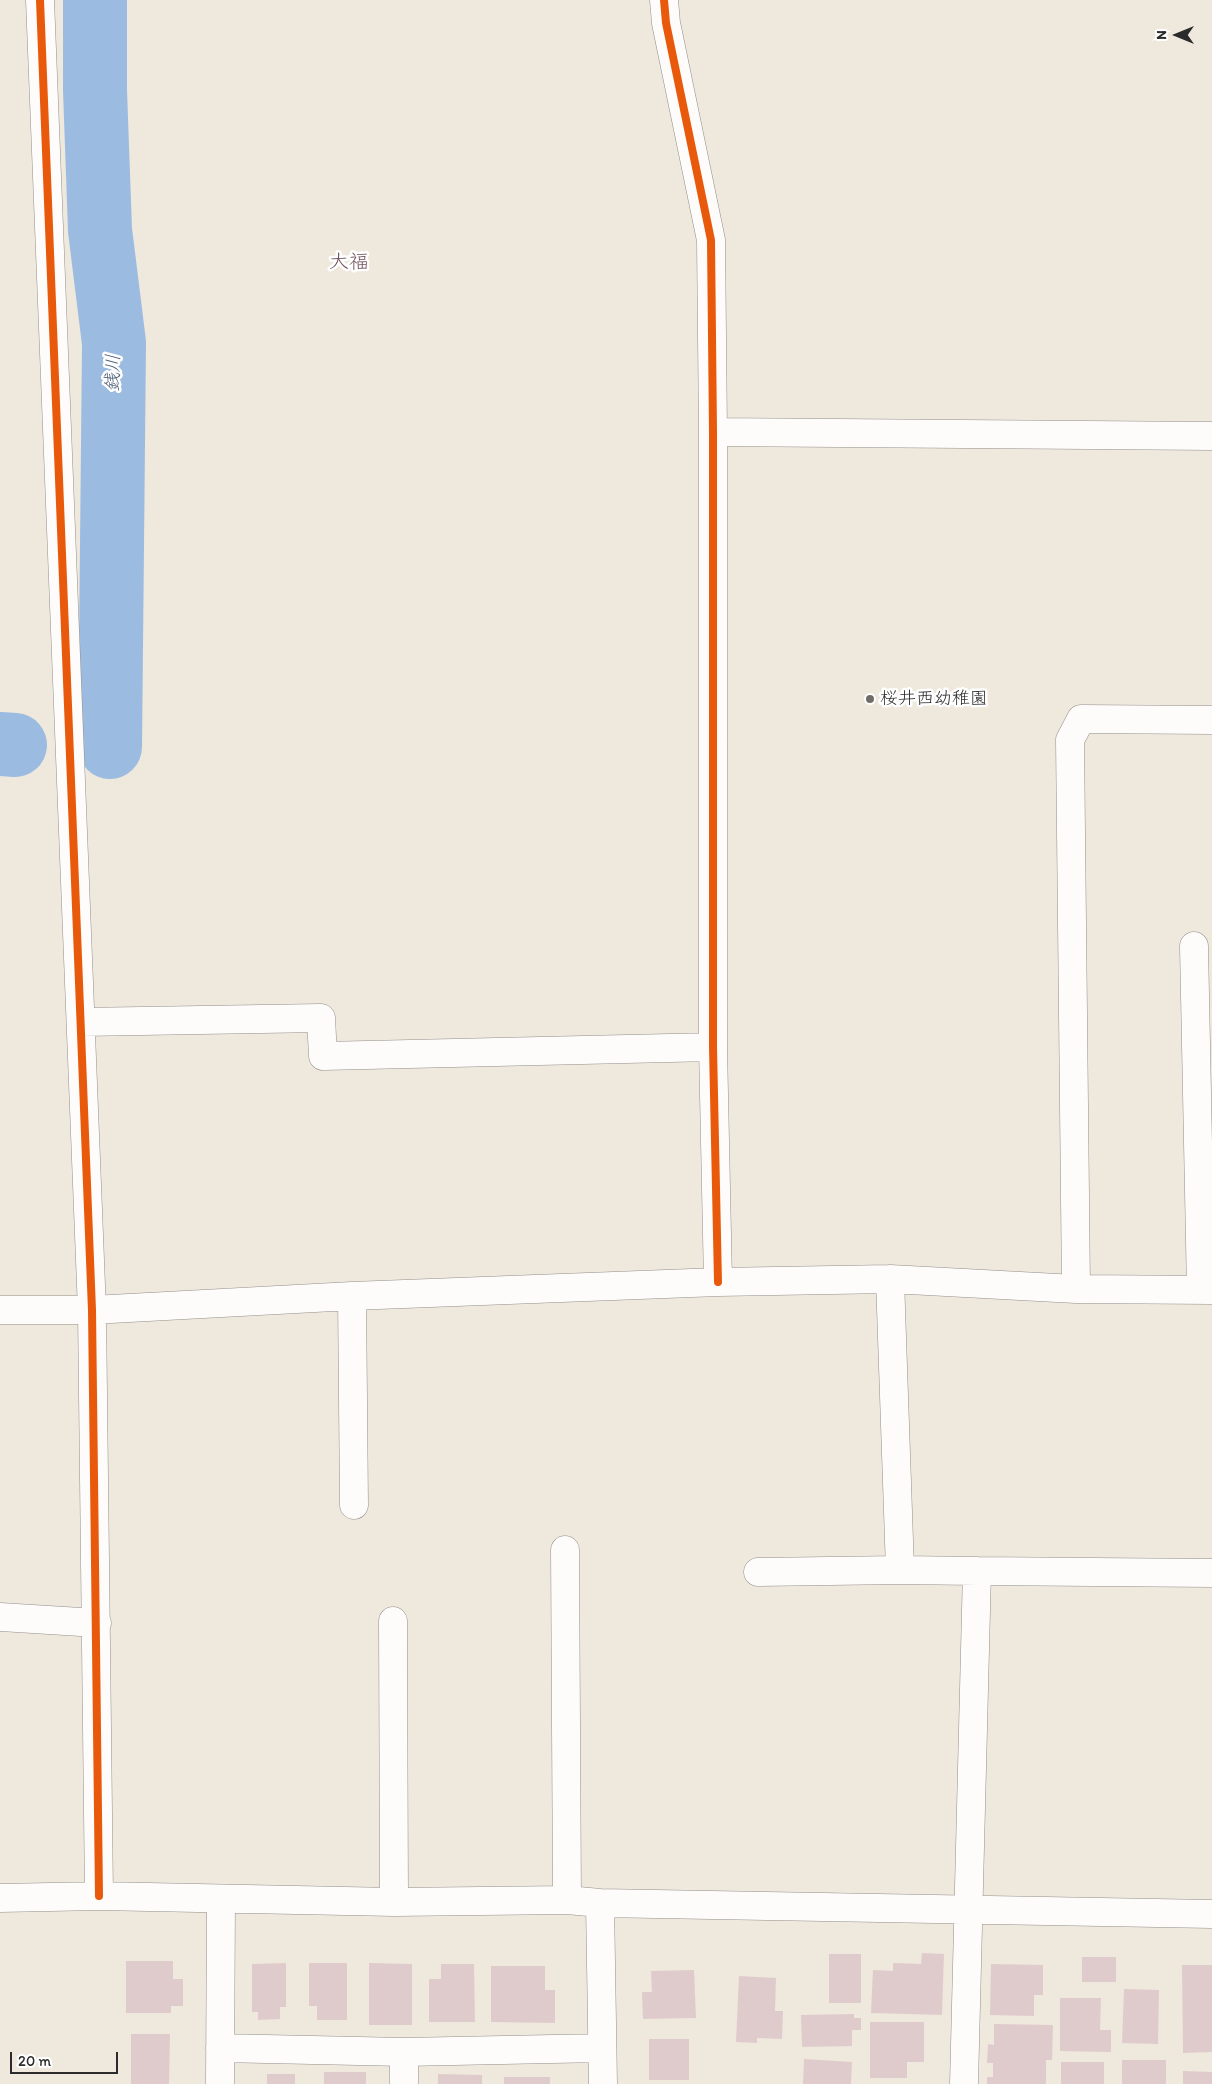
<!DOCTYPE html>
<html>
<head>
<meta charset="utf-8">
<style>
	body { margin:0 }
	#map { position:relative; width:1212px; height:2084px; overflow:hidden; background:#efe8dd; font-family:Itim,sans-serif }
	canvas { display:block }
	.north { position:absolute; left:1152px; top:10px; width:50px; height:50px; -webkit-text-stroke:4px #fff; paint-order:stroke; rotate:270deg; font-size:14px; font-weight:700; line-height:20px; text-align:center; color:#2b2b2b }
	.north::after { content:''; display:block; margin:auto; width:18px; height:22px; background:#2b2b2b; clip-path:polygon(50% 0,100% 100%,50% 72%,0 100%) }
	.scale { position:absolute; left:10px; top:2052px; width:108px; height:22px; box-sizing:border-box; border:2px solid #2b2b2b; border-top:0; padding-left:6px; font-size:15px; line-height:18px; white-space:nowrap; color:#2b2b2b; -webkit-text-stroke:4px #fff; paint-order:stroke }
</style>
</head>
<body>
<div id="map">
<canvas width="1212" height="2084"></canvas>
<div class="north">N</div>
<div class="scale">20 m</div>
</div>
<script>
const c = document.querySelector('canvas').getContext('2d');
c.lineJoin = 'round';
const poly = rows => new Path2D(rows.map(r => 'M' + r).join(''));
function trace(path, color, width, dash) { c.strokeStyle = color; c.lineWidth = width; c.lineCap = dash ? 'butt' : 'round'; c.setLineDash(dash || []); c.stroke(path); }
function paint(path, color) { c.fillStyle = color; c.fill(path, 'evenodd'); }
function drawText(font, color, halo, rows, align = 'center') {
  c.font = font + ' Itim,"Klee One",sans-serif'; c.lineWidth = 5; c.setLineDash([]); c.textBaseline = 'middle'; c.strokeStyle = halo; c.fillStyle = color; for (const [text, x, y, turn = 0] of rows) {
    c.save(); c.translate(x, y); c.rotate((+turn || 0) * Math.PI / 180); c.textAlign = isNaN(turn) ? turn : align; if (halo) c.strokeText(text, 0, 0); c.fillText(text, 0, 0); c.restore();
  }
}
trace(poly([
	[95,0,95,90,100,230,114,343,110,747],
	[0,744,15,745]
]), '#9cbbe0', 64);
paint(poly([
	[922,1953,944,1954,942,2015,871,2013,873,1970,893,1971,893,1963,921,1964],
	[829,1954,861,1954,861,2003,829,2003],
	[1082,1957,1116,1957,1116,1982,1082,1982],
	[126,1961,173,1961,173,1979,183,1979,183,2006,171,2006,171,2013,126,2013],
	[286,1963,286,2007,280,2007,280,2019,258,2020,258,2012,252,2012,252,1964],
	[309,1963,347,1963,347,2020,317,2020,317,2006,309,2006],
	[369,1963,412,1964,412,2025,369,2025],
	[441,1964,474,1964,475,2022,429,2022,429,1979,441,1979],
	[991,1964,1043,1965,1043,1995,1034,1995,1034,2016,990,2015],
	[1182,1965,1212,1965,1212,2052,1183,2053],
	[491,1966,545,1966,545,1990,555,1990,555,2023,491,2022],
	[694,1970,696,2018,643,2019,642,1992,652,1992,651,1971],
	[739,1976,776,1978,775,2011,783,2011,782,2039,757,2038,757,2043,736,2042],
	[1124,1989,1159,1990,1158,2044,1122,2043],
	[1060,1998,1101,1998,1100,2030,1111,2030,1111,2052,1060,2051],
	[854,2014,854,2018,861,2018,861,2030,852,2030,852,2046,802,2047,801,2015],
	[870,2022,924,2022,924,2062,907,2062,907,2078,870,2078],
	[994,2024,1053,2025,1052,2060,1046,2060,1046,2084,987,2084,987,2077,993,2077,993,2063,987,2063,988,2044,994,2045],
	[131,2034,170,2034,169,2084,131,2084],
	[649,2039,689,2039,689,2080,649,2080],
	[804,2059,852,2062,851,2084,803,2084],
	[1122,2060,1166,2060,1166,2084,1122,2084],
	[1061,2062,1104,2062,1104,2084,1061,2084],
	[1183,2071,1212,2072,1212,2084,1183,2084],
	[324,2072,366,2072,366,2084,324,2084],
	[267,2074,295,2074,295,2084,267,2084],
	[438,2074,482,2075,482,2084,438,2084],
	[504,2077,550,2077,550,2084,504,2084]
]), '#e0cbcc');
const minor = poly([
	[40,0,92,1310,99,1896],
	[664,0,666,23,711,240,713,432,713,1047,718,1282],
	[713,432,1212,436],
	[1194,946,1201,1290],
	[81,1022,321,1018,323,1056,713,1047],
	[890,1279,900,1570],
	[1076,1289,1070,740,1081,719,1212,720],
	[352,1296,354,1505],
	[0,1310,92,1310,352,1296,718,1282,890,1279,1076,1289,1212,1290],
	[565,1550,567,1900],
	[758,1572,900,1570,977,1571],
	[0,1617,97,1623],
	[393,1621,394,1902],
	[0,1898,99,1896,394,1902,567,1900,600,1903,1212,1914],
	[600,1903,603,2084],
	[220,2048,404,2052,404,2084],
	[404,2052,602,2048],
	[220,2084,221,1900],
	[964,2084,977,1571,1212,1573]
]);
trace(minor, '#938f8a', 29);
trace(minor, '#fdfcfa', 28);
trace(poly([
	[40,0,92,1310,99,1896],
	[664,0,666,23,711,240,713,432,713,1047,718,1282]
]), '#e8590c', 8);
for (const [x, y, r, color] of [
	[870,699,5,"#706d69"]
]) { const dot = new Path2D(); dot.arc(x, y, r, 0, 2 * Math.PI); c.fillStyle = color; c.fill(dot); trace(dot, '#fff', 2); }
drawText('18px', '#2b2b2b', '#fff', [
	["桜井西幼稚園",880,699]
], 'left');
drawText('italic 19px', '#4a5d74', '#fff', [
	["銭川",114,373,-89]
]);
drawText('20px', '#70515b', '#fff', [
	["大福",349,263]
]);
</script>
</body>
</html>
